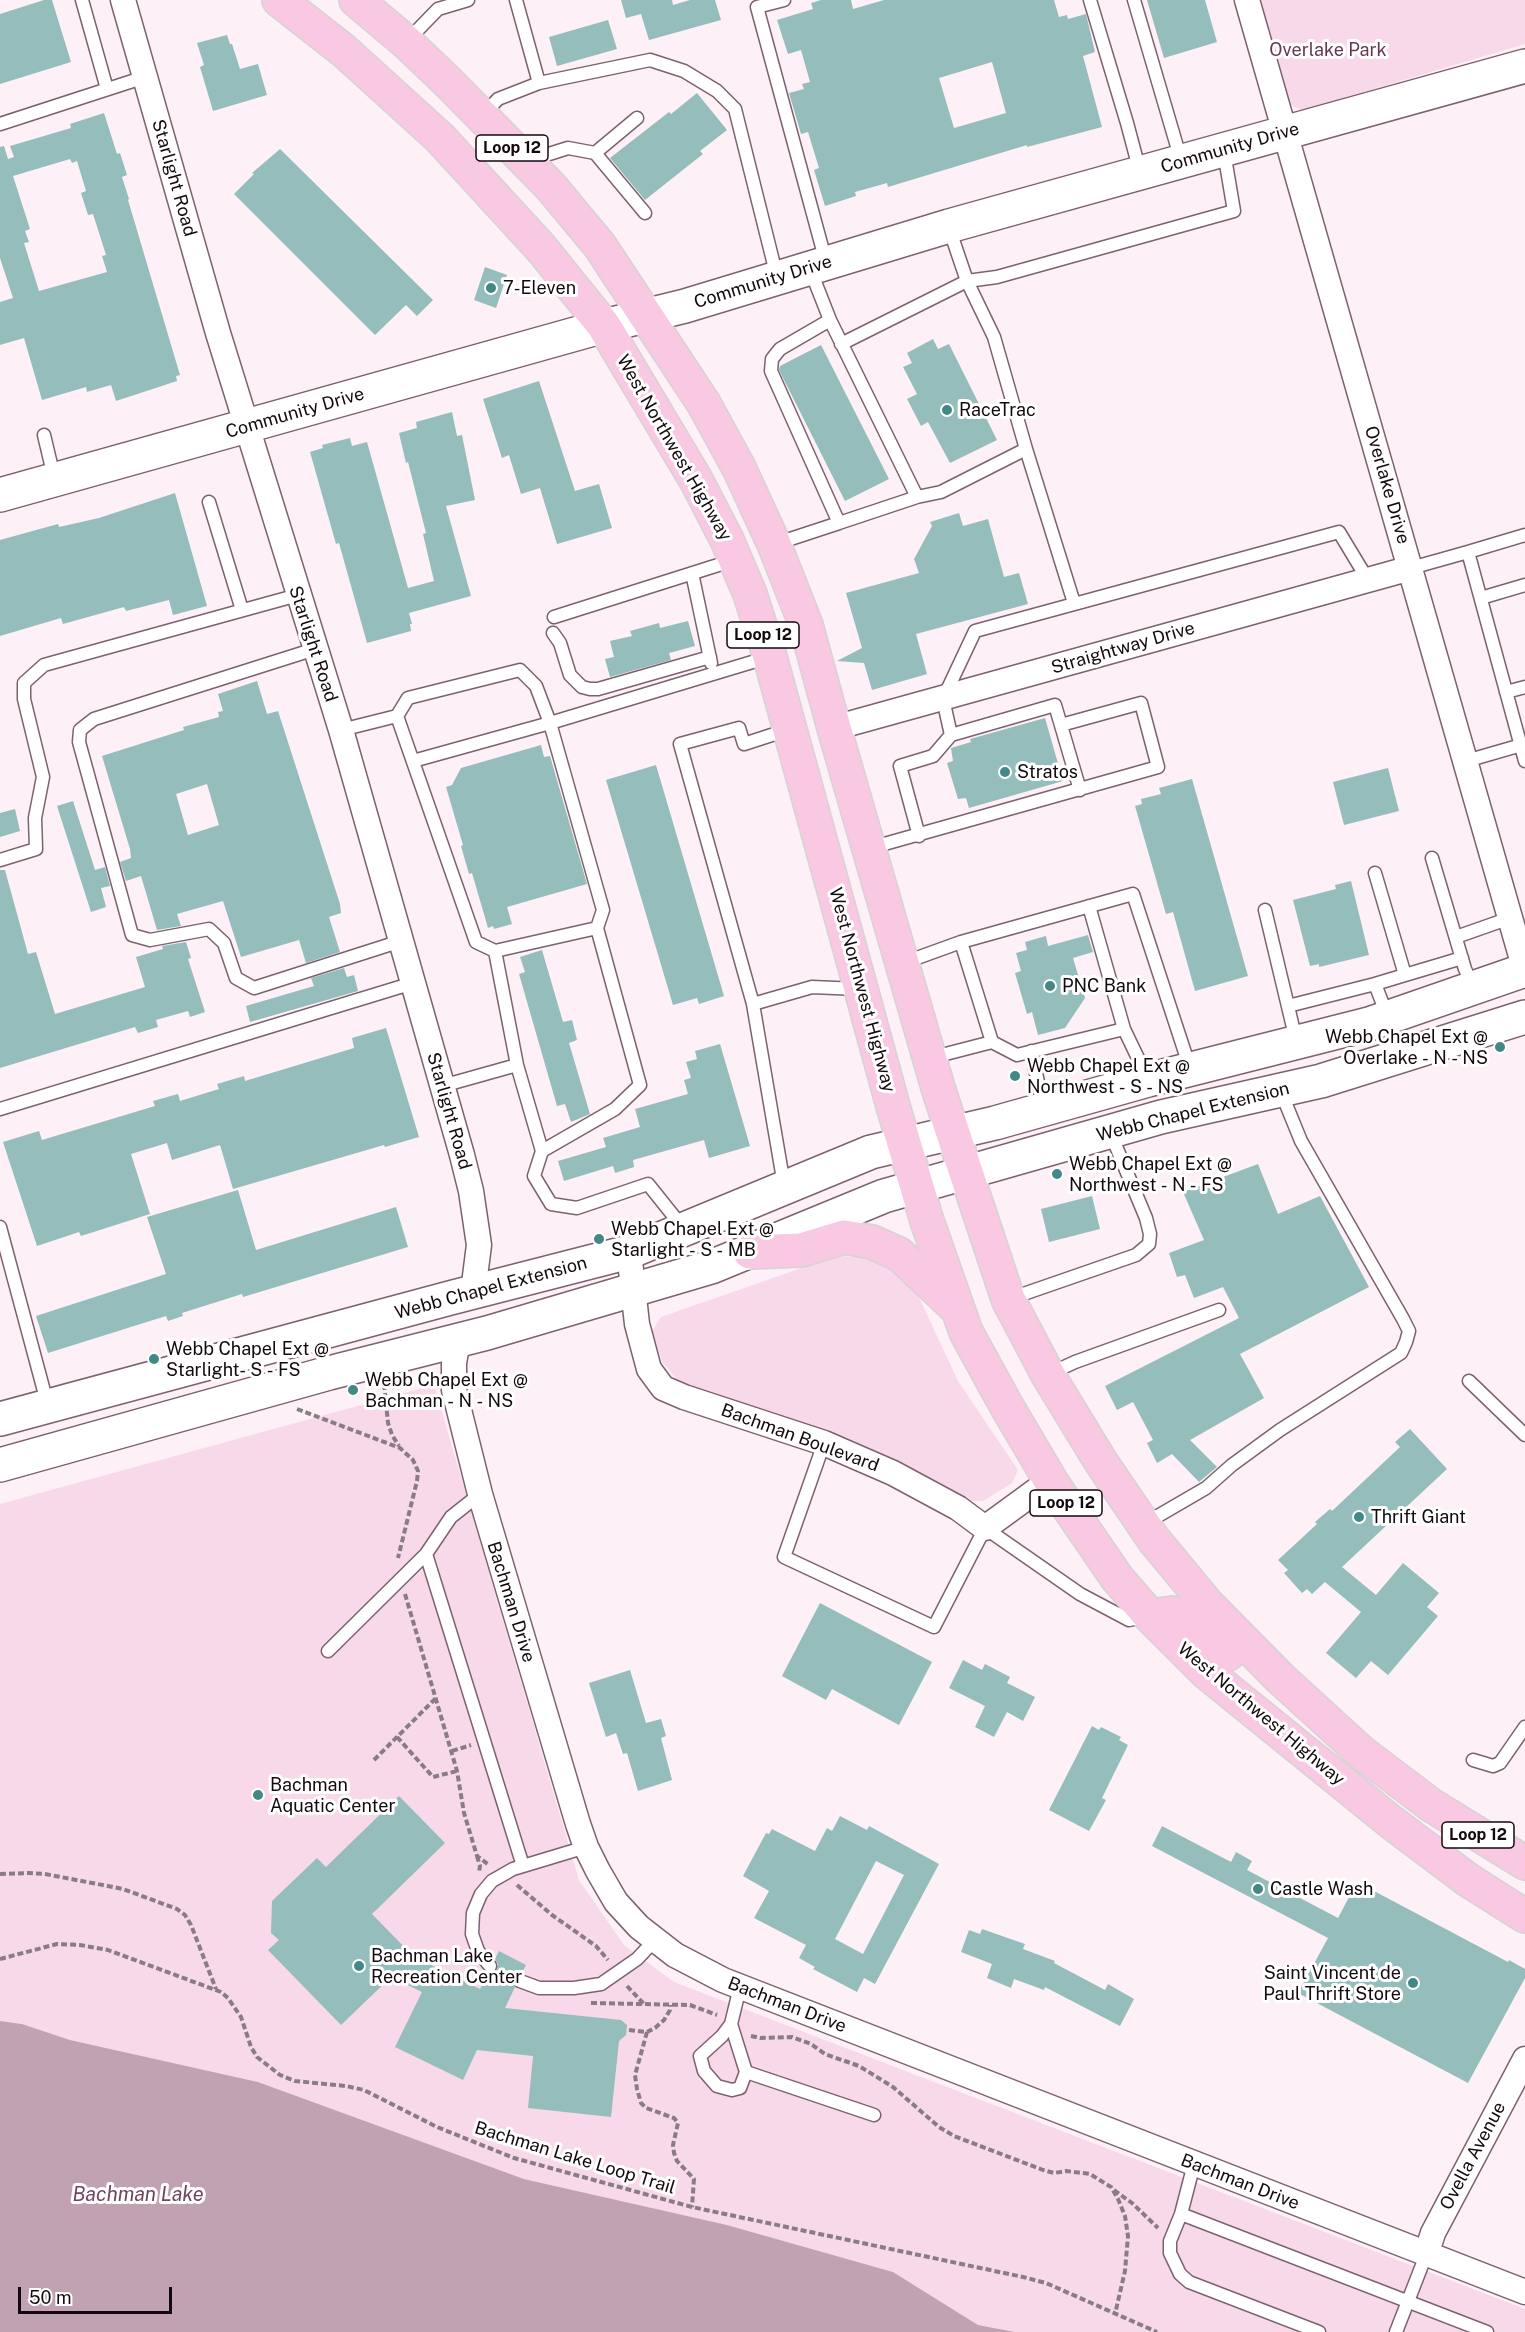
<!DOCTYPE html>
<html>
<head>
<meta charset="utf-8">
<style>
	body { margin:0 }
	#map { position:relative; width:1525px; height:2332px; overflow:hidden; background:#fdf0f6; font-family:"Public Sans",sans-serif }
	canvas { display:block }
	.scale { position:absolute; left:18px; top:2287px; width:154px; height:27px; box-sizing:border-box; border:3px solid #13090e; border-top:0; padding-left:8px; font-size:18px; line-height:21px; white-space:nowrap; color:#13090e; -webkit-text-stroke:4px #fff; paint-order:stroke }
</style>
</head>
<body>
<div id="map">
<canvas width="1525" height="2332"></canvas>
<div class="scale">50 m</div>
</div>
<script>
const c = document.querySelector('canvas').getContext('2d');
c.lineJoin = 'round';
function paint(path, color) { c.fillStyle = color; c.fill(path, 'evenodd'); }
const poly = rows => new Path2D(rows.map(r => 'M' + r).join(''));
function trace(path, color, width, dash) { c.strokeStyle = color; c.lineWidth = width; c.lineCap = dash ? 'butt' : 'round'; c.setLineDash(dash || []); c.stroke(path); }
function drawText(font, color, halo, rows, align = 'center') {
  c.font = font + ' "Public Sans",sans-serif'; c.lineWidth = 6; c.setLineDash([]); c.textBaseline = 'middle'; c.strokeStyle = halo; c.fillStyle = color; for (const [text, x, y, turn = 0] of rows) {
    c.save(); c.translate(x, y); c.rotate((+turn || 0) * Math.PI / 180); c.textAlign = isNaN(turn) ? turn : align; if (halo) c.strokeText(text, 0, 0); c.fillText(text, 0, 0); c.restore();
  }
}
paint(poly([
	[1260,0,1525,0,1525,44,1303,110,1290,105],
	[836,1256,863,1257,894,1269,917,1293,958,1381,1018,1470,1012,1483,983,1501,964,1501,874,1453,775,1414,681,1384,663,1363,652,1331,661,1317],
	[434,1385,579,1880,624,1945,674,1982,1525,2309,1525,2332,1015,2332,978,2325,893,2272,727,2225,524,2179,258,2082,70,2040,22,2024,0,2021,0,1504]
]), '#f8d9e9');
paint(poly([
	[0,2021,22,2024,70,2040,258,2082,524,2179,727,2225,893,2272,978,2325,1015,2332,0,2332]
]), '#c1a2b2');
paint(poly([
	[44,0,52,0,71,62,0,84,0,14],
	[621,0,672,0,673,5,690,0,715,0,721,20,649,40,641,14,626,18],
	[821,0,851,0,853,9,884,0,1054,0,1059,17,1067,15,1068,19,1086,14,1095,52,1083,56,1102,127,1027,147,1027,145,888,187,887,183,855,192,856,196,825,206,814,170,819,168,808,132,801,134,789,93,804,89,802,84,810,82,801,50,788,54,777,20,813,9,811,3],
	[992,62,1006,113,954,128,939,78],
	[1147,0,1205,0,1217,42,1164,58],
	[608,20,617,49,557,66,549,37],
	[227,35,230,44,232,44,240,69,258,64,267,95,213,111,200,67,204,65,197,43],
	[697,93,727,130,700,151,703,154,645,200,610,158,669,112,671,114],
	[104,113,117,154,120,153,127,175,122,177,129,199,128,200,180,375,176,376,177,381,116,401,111,385,87,392,86,387,42,400,24,338,0,345,0,302,13,298,0,258,0,147,4,146,8,159,14,157,10,146,71,128,70,124],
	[70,159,72,163,77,161,86,191,81,193,88,215,93,214,106,255,102,256,107,272,39,291,24,243,29,242,25,231,30,229,13,176],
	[280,149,433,300,417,316,406,305,375,335,234,194,254,174,252,173],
	[485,267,507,275,496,308,474,300],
	[933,339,938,349,949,344,997,440,950,463,928,422,921,426,907,399,917,394,903,367,912,363,907,353],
	[821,345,889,479,845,501,779,370,780,366],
	[539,381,575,491,599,484,612,528,557,544,540,488,521,494,509,455,502,458,483,399],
	[452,412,457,436,462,435,475,500,446,506,471,596,409,613,412,624,410,624,411,631,367,643,339,543,336,544,310,452,323,448,322,445,350,438,352,446,367,442,408,588,434,581,423,534,426,533,408,462,406,463,399,433,417,428,416,422],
	[175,493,207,606,173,615,169,600,126,611,124,607,63,624,61,618,0,636,0,540,58,524,59,527,99,518],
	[959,513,963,526,988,519,1004,577,1019,573,1028,604,916,634,927,674,872,690,864,663,837,661,862,648,846,593,919,573,914,559,932,526,930,522],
	[688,621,695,646,669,653,671,660,610,677,605,659,614,657,610,641,632,636,630,631,659,623,660,628],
	[257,681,267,714,278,711,340,904,341,913,329,917,340,952,306,963,299,940,241,957,223,901,177,914,181,926,157,930,141,876,126,881,120,862,131,858,130,849,102,756,184,730,183,727,219,717,218,712,223,711,218,694],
	[207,784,219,825,188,835,176,794],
	[1045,718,1063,781,969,808,966,798,958,799,947,763,953,761,951,748,971,742,970,739],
	[541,745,544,757,550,756,587,884,507,907,512,924,494,929,493,926,488,928,472,873,469,874,461,846,463,845,446,787,452,785,461,768],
	[656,765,724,996,699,1004,697,998,673,1005,606,780],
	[1388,768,1399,811,1344,825,1333,782],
	[1192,779,1248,976,1195,991,1173,912,1166,914,1135,806,1142,804,1141,799,1161,794,1159,788],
	[73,801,95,870,105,867,110,886,101,888,106,907,91,912,57,806],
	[15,809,20,831,0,837,0,813],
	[0,870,5,870,28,954,36,952,55,1014,145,987,136,957,163,949,162,946,186,942,191,958,188,959,205,1012,190,1017,188,1011,156,1020,158,1027,138,1033,135,1027,0,1068],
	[1351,881,1369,955,1319,967,1319,964,1310,966,1293,900,1336,889,1335,885],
	[1088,935,1093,952,1073,958,1085,998,1065,1028,1038,1035,1032,1012,1027,1014,1015,973,1021,971,1016,953,1027,950,1025,942,1046,936,1048,946],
	[542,950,563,1022,572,1020,577,1040,569,1043,590,1114,571,1122,565,1104,557,1106,519,974,525,972,520,957],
	[344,968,347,977,354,975,358,991,250,1022,246,1006,314,986,311,978],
	[386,1028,419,1137,385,1147,384,1145,233,1189,220,1145,172,1160,167,1143,131,1154,150,1214,81,1236,79,1232,37,1246,3,1142,39,1131,42,1140,155,1106,153,1101,178,1094,180,1101,219,1089,217,1084,244,1076,245,1081,354,1048,352,1038],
	[720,1044,750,1146,709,1158,704,1140,633,1160,634,1167,615,1173,613,1166,564,1181,558,1161,606,1147,603,1138,640,1127,635,1109,688,1094,684,1080,691,1078,686,1062,697,1059,695,1051],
	[1258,1164,1278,1214,1320,1196,1369,1287,1240,1354,1264,1398,1190,1440,1217,1467,1199,1482,1172,1454,1157,1463,1147,1443,1153,1440,1133,1402,1117,1410,1105,1386,1239,1318,1223,1287,1194,1298,1185,1275,1177,1277,1169,1253,1204,1240,1183,1192],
	[238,1190,256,1250,396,1207,408,1247,243,1297,242,1294,182,1313,183,1316,168,1321,166,1316,48,1353,36,1316,166,1274,147,1217],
	[1092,1196,1100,1229,1049,1242,1041,1209],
	[1410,1429,1447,1469,1342,1567,1376,1595,1403,1563,1439,1593,1427,1607,1438,1616,1388,1675,1371,1661,1356,1678,1326,1653,1361,1612,1325,1582,1312,1594,1307,1589,1302,1593,1284,1573,1288,1570,1278,1560,1317,1524,1315,1522,1330,1509,1332,1511,1400,1447,1395,1442],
	[820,1603,932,1662,899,1725,832,1689,826,1700,782,1676],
	[963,1660,982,1670,985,1664,1010,1677,1007,1683,1035,1697,1023,1721,1007,1712,994,1737,975,1727,985,1706,949,1688],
	[630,1670,646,1723,661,1719,666,1736,661,1738,672,1780,638,1791,627,1753,623,1754,616,1733,606,1737,589,1683],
	[1092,1726,1099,1730,1101,1727,1121,1737,1119,1740,1128,1745,1102,1798,1106,1800,1089,1831,1049,1810],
	[399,1796,445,1843,372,1914,413,1956,480,1989,488,1974,492,1974,497,1970,498,1964,495,1959,499,1951,526,1965,522,1973,515,1974,513,1978,512,1983,515,1987,505,2008,621,2020,627,2025,626,2035,619,2041,611,2117,528,2108,533,2056,477,2050,463,2080,395,2047,422,1992,391,1977,341,2025,268,1950,279,1940,271,1933,272,1901,317,1858,326,1867],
	[840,1816,867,1830,869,1826,939,1864,875,1984,864,1978,857,1992,813,1969,815,1967,799,1958,806,1945,754,1918,769,1891,743,1876,766,1833,769,1834,772,1829,815,1851,827,1828,832,1831],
	[876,1861,904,1875,863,1954,835,1939],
	[1162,1826,1231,1862,1236,1852,1252,1861,1247,1870,1338,1918,1357,1882,1508,1962,1509,1960,1525,1969,1525,1978,1468,2083,1298,1993,1328,1938,1152,1846],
	[982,1929,1025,1944,1023,1949,1055,1961,1054,1963,1105,1990,1108,1984,1134,1999,1120,2026,1045,1987,1044,1990,1014,1979,1011,1988,987,1978,992,1964,961,1952,969,1930,980,1934]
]), '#95bdbb');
const lane = poly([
	[82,0,107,89],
	[516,0,539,83,650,60,684,71,717,91,735,109,777,277],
	[784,0,757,7,826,262],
	[1090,0,1127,123,1140,172],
	[1134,0,1181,160],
	[407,41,438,9,468,0],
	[482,116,498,99,539,83],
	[637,118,595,153,645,213],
	[0,124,145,77],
	[530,160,568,148,595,153],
	[810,269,830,320,917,497],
	[830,320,780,349,772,359,771,371,839,523,917,497,941,492,1026,449,994,337,967,281,949,228],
	[841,344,967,281,997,277,1234,211,1224,152],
	[44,435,54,477],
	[1026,449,1074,603],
	[209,502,242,610],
	[775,544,839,523],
	[1468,552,1525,535],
	[1411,568,1468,552,1525,761],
	[692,573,711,663],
	[1481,598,1525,585],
	[554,617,734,560],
	[553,633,560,643,570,675,582,687,590,689,598,689,710,657],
	[315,649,94,719,80,730,79,742,132,935,150,940,209,929,224,943,236,978,254,988,401,941],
	[1506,692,1525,687],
	[341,730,397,716,408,698,520,670,536,686,550,723,603,910,597,928,495,951,476,942,397,716],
	[951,735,1055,705,1080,790],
	[413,761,550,723,769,657],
	[1466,761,1525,744],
	[919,836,900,766,933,756,951,735,943,699,975,631,1339,532,1368,580],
	[870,848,1158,767,1141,703,1061,725],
	[1432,858,1465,969,1473,987],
	[0,860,36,849,35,818,43,777,24,699,24,683,44,665,298,595],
	[1375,873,1405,975,1375,984,1387,1015],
	[1265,910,1296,1040],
	[1456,937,1510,918],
	[961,942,992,1042],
	[903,963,961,942,1133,894,1190,1068],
	[1405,975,1462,958],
	[753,1004,812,987,858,989],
	[1288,1006,1375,984],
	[1124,1029,1148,1079],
	[1031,1051,1044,1109],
	[930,1058,992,1042,1017,1055,1124,1029,1089,906],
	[517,1065,542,1151,534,1176,551,1204,577,1208,648,1184,684,1229],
	[442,1086,517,1065,495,951],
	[0,1109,413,983],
	[542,1151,615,1109,640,1085,597,928],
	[784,1185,753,1004,680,744,739,728,744,744,790,729],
	[0,1227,48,1406],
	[1009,1299,1136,1255,1149,1244,1150,1234,1146,1218,1110,1132],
	[1049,1374,1075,1362,1219,1310],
	[1469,1381,1525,1435],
	[824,1443,784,1557,934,1627,985,1528,1080,1594,1129,1620,1145,1617],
	[480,1494,451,1517,426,1554,523,1866],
	[1144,1524,1206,1488,1232,1465,1280,1430,1401,1353,1406,1342,1409,1331,1403,1319,1301,1141,1281,1092],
	[328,1651,426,1554],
	[1473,1760,1493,1766,1500,1763,1525,1727],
	[490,1966,478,1951,472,1934,473,1913,481,1894,492,1881,513,1869,586,1847],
	[520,1981,539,1988,574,1988,601,1984,637,1959,655,1940],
	[740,1987,731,2024,722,2036,700,2056,704,2071,717,2086,732,2090,740,2088,746,2072],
	[731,2024,746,2072,874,2115],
	[1194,2164,1181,2214,1170,2241,1170,2253,1180,2274,1189,2282,1319,2332],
	[1181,2214,1487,2332],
	[1396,2332,1426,2255]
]);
const street = poly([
	[123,0,218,333,341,730,462,1155,471,1191,479,1245,473,1292],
	[1247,0,1525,970],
	[834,728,1411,568],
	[629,1252,637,1324,649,1369,663,1388,684,1397,824,1443,893,1473,958,1508,985,1528,1037,1490,1052,1483],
	[458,1340,454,1363,454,1390,480,1494,578,1824,586,1847,598,1871,616,1902,639,1927,675,1955,723,1980,1525,2292],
	[1426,2255,1433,2233,1525,2059]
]);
const secondary = poly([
	[0,495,604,326,685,306,949,226,1525,66],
	[0,1419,450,1298,629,1252,871,1152,995,1123,1148,1080,1369,1024,1525,970],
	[0,1465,329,1373,487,1333,711,1267,884,1196,1161,1117,1321,1081,1525,1017]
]);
const primary = poly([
	[279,0,343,50,440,138,541,248,604,326,696,480,727,540,750,594,770,657,893,1106,927,1221,966,1332,1006,1405,1052,1483,1117,1578,1150,1616,1207,1673,1391,1822,1468,1880,1525,1916],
	[356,0,406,42,449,83,551,187,600,246,704,404,739,468,774,544,806,625,834,728,939,1091,1008,1299,1048,1375,1101,1462,1154,1540,1207,1604,1280,1678,1361,1752,1431,1805,1525,1863],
	[750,1252,801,1250,844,1237,872,1242,899,1254,953,1305],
	[1150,1616,1172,1613,1189,1619,1228,1654]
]);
trace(lane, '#7d6170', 15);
trace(street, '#7d6170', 27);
trace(secondary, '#7d6170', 36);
trace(primary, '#d5d3d4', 36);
trace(poly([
	[384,1384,388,1423,392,1435,399,1446],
	[297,1409,400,1448,413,1460,418,1471,417,1481,398,1558],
	[405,1594,457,1771,464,1813,477,1856,489,1865],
	[397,1737,433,1777,457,1771],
	[452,1751,471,1745],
	[374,1760,436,1698],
	[477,1856,480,1866,479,1872],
	[0,1874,29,1873,45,1874,108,1886,123,1889,177,1909,185,1915,191,1925,216,1989],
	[517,1885,552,1915,596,1946,608,1960],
	[0,1959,57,1944,80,1945,108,1950,221,1992,228,1998,241,2017,251,2047,257,2057,280,2075,295,2081,346,2086,364,2090,437,2127,514,2158,692,2207,1023,2277,1046,2283,1157,2332],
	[627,1986,644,2004],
	[591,2003,690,2005,717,2015],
	[629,2030,647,2032,655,2028,664,2020,670,2010,670,2005],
	[647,2032,635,2075,637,2089,641,2103,646,2108,674,2118,678,2123,673,2145,674,2153,677,2161,694,2179,692,2207],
	[751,2036,760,2038,792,2037,811,2044,825,2054,859,2066,893,2087,939,2127,954,2136,1043,2170,1054,2173,1066,2171,1090,2174,1111,2187,1118,2199,1125,2216,1128,2236,1125,2271,1115,2314],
	[1114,2190,1132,2203,1158,2228]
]), '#897d83', 4, [6, 3]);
trace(lane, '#fff', 12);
trace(street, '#fff', 24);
trace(secondary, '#fff', 33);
trace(primary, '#f9c8e3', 33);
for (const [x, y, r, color] of [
	[491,288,6,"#418886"],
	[947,410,6,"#418886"],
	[1005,772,6,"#418886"],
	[1050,986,6,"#418886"],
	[1500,1047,6,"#418886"],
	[1015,1076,6,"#418886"],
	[1057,1174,6,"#418886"],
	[599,1239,6,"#418886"],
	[154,1359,6,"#418886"],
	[353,1390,6,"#418886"],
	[1359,1517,6,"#418886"],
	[258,1795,6,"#418886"],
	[1258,1889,6,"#418886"],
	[359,1966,6,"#418886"],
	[1413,1983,6,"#418886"]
]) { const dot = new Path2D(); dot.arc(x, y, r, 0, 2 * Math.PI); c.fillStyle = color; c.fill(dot); trace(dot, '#fff', 2); }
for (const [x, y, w] of [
	[512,148,72],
	[763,635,72],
	[1066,1503,72],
	[1478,1835,72]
]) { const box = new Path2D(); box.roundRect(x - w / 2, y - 13, w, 26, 4.5); c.fillStyle = '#fff'; c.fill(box); trace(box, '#13090e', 1.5); }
drawText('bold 16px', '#13090e', null, [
	["Loop 12",512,148],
	["Loop 12",763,635],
	["Loop 12",1066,1503],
	["Loop 12",1478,1835]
]);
drawText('18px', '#653851', '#fff', [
	["Overlake Park",1328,50]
]);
drawText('18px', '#13090e', '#fff', [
	["Community Drive",1230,148,-16],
	["Starlight Road",174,178,74],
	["Community Drive",763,282,-17],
	["Community Drive",295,413,-16],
	["West Northwest Highway",674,448,60],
	["Overlake Drive",1387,485,74],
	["Starlight Road",313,644,72],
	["Straightway Drive",1123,648,-16],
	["West Northwest Highway",862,990,75],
	["Starlight Road",449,1111,74],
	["Webb Chapel Extension",1193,1112,-14],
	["Webb Chapel Extension",491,1288,-15],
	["Bachman Boulevard",800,1438,20],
	["Bachman Drive",511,1602,73],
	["West Northwest Highway",1261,1714,40],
	["Bachman Drive",787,2005,21],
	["Ovella Avenue",1473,2156,-62],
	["Bachman Lake Loop Trail",575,2158,17],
	["Bachman Drive",1240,2182,21]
]);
drawText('18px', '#13090e', '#fff', [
	["7-Eleven",503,288],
	["RaceTrac",959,410],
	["Stratos",1017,772],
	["PNC Bank",1062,986],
	["Webb Chapel Ext @",1488,1037,"right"],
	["Overlake - N - NS",1488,1058,"right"],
	["Webb Chapel Ext @",1027,1066],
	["Northwest - S - NS",1027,1087],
	["Webb Chapel Ext @",1069,1164],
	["Northwest - N - FS",1069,1185],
	["Webb Chapel Ext @",611,1229],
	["Starlight - S - MB",611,1250],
	["Webb Chapel Ext @",166,1349],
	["Starlight- S - FS",166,1370],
	["Webb Chapel Ext @",365,1380],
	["Bachman - N - NS",365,1401],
	["Thrift Giant",1371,1517],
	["Bachman",270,1785],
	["Aquatic Center",270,1806],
	["Castle Wash",1270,1889],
	["Bachman Lake",371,1956],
	["Recreation Center",371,1977],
	["Saint Vincent de",1401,1973,"right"],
	["Paul Thrift Store",1401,1994,"right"]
], 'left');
drawText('italic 20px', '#71435d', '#fff', [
	["Bachman Lake",138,2195]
]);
</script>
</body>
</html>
